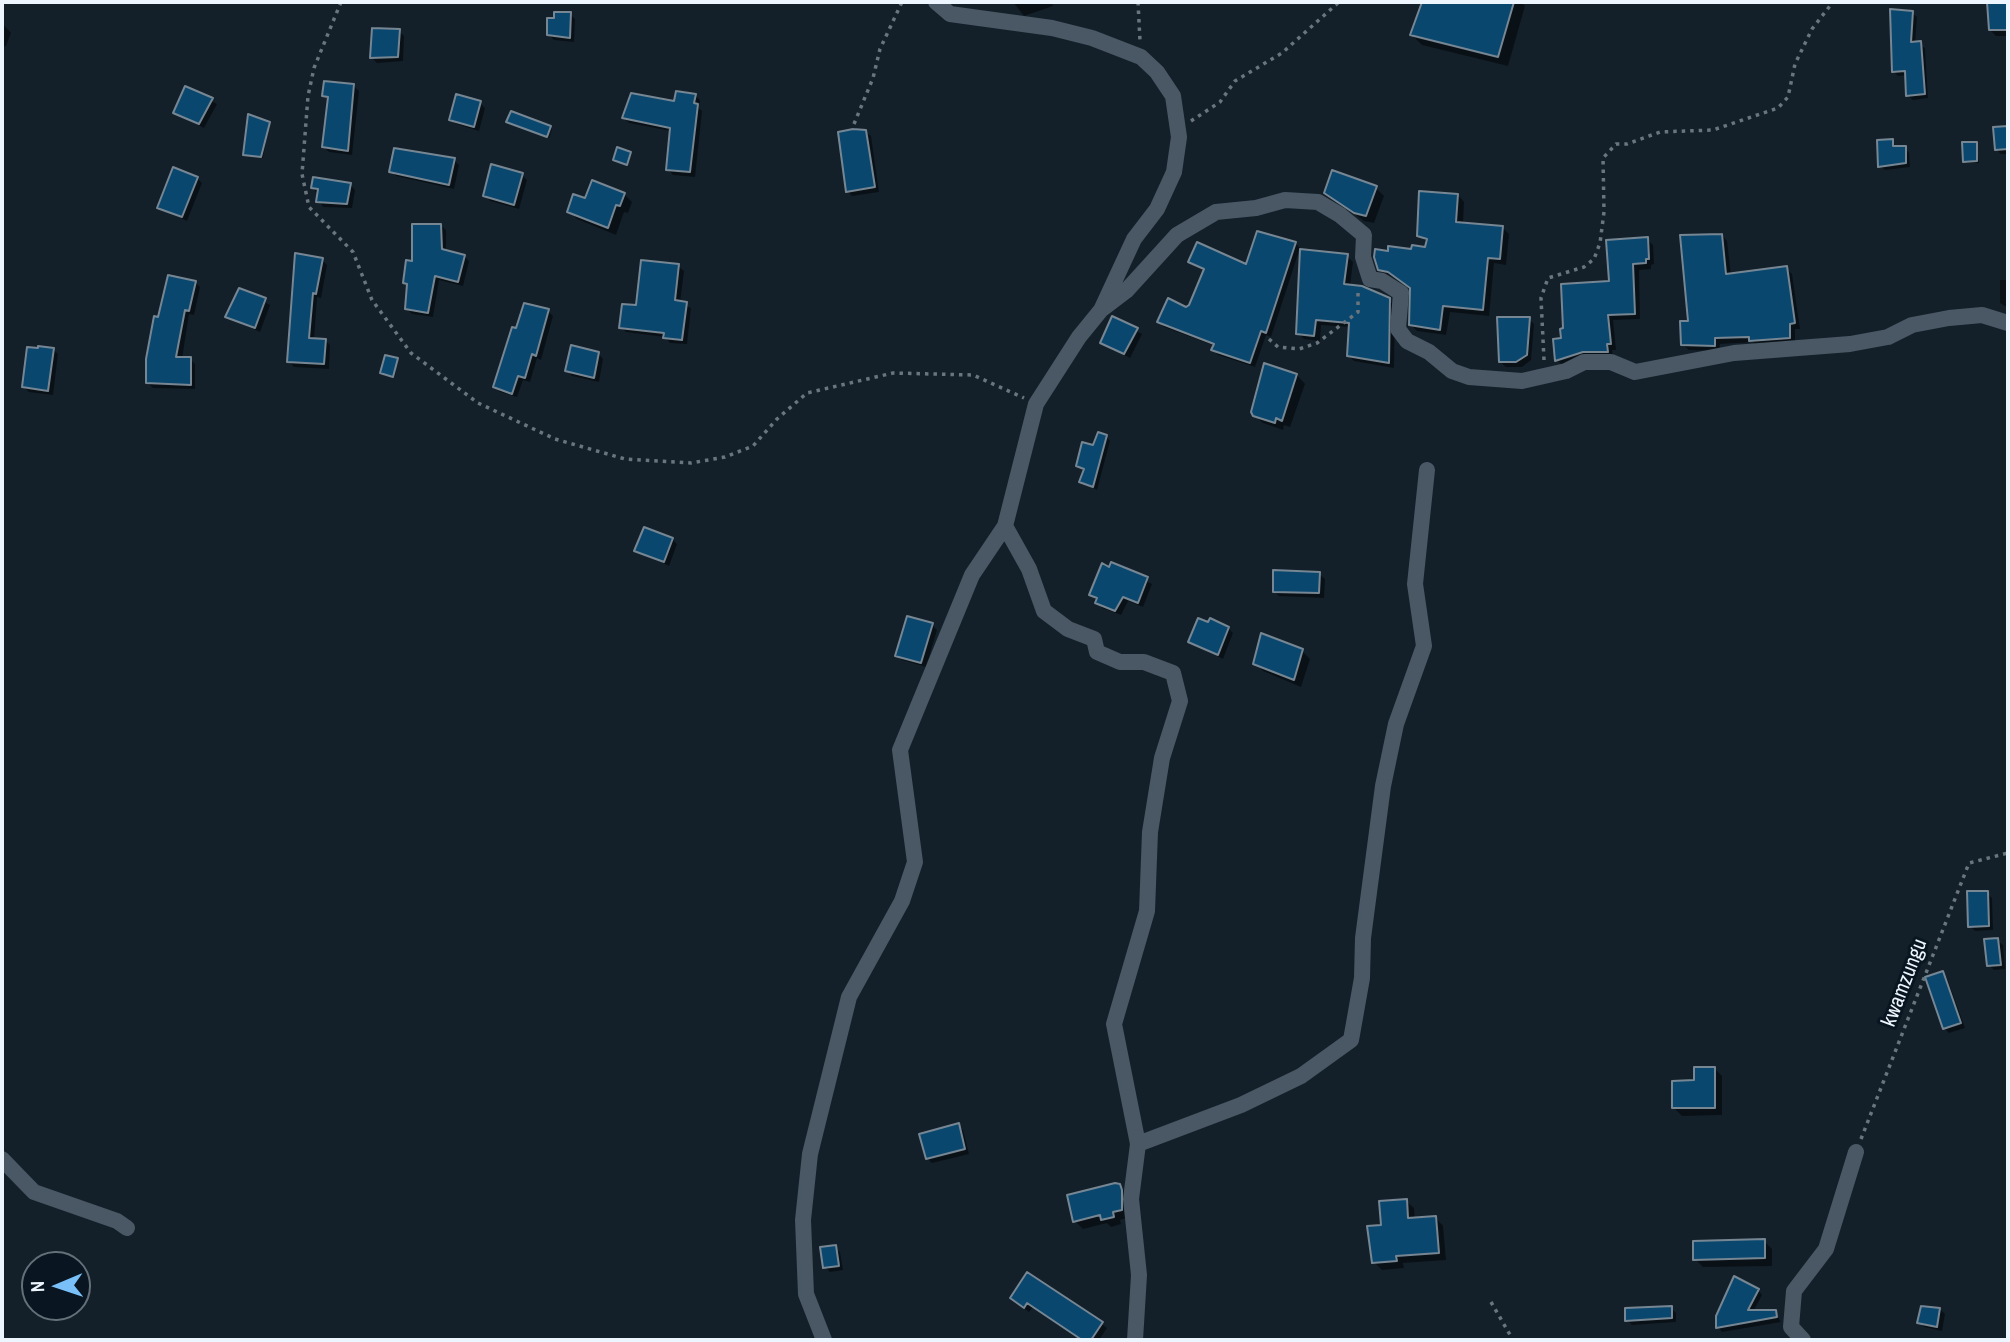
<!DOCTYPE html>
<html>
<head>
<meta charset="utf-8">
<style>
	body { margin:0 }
	#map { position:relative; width:2010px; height:1342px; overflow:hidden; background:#13202a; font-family:"Archivo Narrow",sans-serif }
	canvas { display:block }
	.frame { position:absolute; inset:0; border:4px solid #edf6fe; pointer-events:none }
	.north { position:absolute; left:21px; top:1251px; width:70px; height:70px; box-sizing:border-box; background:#091621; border:2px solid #647079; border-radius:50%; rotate:268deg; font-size:19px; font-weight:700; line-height:28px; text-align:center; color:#edf6fe }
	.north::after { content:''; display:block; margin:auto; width:24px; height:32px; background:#79bff8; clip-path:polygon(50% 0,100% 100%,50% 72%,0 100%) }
</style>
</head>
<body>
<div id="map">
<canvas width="2010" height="1342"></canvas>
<div class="frame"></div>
<div class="north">N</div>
</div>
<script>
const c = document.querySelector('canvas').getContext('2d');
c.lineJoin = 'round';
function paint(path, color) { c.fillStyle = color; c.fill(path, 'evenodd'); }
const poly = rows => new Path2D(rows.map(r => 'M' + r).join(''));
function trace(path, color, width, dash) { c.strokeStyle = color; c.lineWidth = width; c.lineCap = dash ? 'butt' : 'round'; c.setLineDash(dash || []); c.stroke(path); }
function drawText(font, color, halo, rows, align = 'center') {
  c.font = font + ' "Archivo Narrow",sans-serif'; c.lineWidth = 6; c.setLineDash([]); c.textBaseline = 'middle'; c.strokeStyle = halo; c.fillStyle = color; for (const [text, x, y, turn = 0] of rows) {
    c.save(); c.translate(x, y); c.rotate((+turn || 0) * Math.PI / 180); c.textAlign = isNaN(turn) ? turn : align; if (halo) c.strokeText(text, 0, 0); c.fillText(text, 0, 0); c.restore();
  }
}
paint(poly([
	[1013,2,1051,2,1053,6,1024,16],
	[1424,2,1521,2,1525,6,1508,66,1422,45,1412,35],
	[1989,2,2008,2,2008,36,1996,36,1991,31],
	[1912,13,1917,17,1915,44,1925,48,1928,98,1913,100,1908,96,1907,75,1898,76,1893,71],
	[570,14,575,19,574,42,554,40,549,35],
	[2,23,11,33,6,46,2,47],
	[399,31,404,36,403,61,377,63,372,58],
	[354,86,359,91,352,155,329,152,324,147,329,100,324,95],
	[185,88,217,104,204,128,175,113],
	[695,95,700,100,699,108,702,111,695,177,673,175,668,169,671,131,629,123,624,118],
	[480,103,485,108,479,131,456,124,451,119],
	[508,122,550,127,552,129,549,138],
	[269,124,263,158,247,156,244,154],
	[2008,127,2008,154,2001,154,1996,149,1995,128],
	[866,132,871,136,879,192,852,196,847,191],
	[1892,141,1897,148,1905,148,1909,153,1910,167,1885,170,1880,166],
	[1976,143,1979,163,1967,163,1965,161],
	[454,160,459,165,454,189,396,176,391,171],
	[522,175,527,180,519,209,490,201,485,195],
	[197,178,202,183,187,221,159,208],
	[350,184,355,190,352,208,323,207,313,187],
	[1376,188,1384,196,1374,223,1364,221,1326,193],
	[624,194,632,202,628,213,624,212,616,235,577,219,569,211,586,200],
	[1458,195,1464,202,1463,224,1503,228,1509,234,1506,265,1494,263,1489,316,1450,312,1446,335,1417,331,1411,325,1412,289,1380,269,1412,251,1426,249,1428,243,1419,235],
	[441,225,446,230,446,252,464,256,469,261,463,286,439,280,433,317,412,314,407,309,409,287,404,283,414,263],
	[1722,235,1727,241,1731,275,1786,268,1792,274,1800,329,1795,329,1795,343,1757,346,1753,342,1720,344,1719,351,1689,350,1683,345],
	[1647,239,1653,245,1654,264,1651,265,1651,269,1639,270,1640,319,1613,320,1616,350,1612,350,1613,357,1563,366,1557,360,1555,341,1563,340],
	[1295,243,1300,248,1271,337,1266,335,1255,367,1218,355,1213,350,1215,346,1164,327,1159,322,1190,306,1205,271,1190,261,1247,266],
	[1347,256,1353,262,1350,286,1389,300,1395,306,1394,368,1354,361,1348,355,1351,327,1321,325,1320,341,1304,339,1298,333],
	[322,260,327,265,321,298,317,297,314,340,325,340,330,345,329,369,294,367,289,361],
	[678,266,684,271,680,303,691,308,687,344,670,343,665,337,626,332,621,327],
	[2000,280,2008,280,2008,308,2000,303],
	[195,282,200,287,194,315,189,314,182,359,190,359,195,364,195,389,153,388,148,383,160,319],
	[240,290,270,305,260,332,228,317],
	[548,311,553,316,541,360,537,358,530,382,523,380,517,397,500,392,495,387,518,330],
	[1113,318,1142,334,1130,358,1102,343],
	[1529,319,1534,324,1531,360,1522,367,1506,367,1500,362],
	[53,349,58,354,53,395,29,392,24,387],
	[598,353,603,359,599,382,572,376,567,371],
	[397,360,395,377,382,373],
	[1265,365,1297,375,1305,384,1290,427,1284,425,1283,430,1263,423,1254,415],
	[1106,437,1110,441,1097,490,1081,481,1085,471,1078,466],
	[672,539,677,544,669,566,636,550],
	[1112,565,1152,584,1143,607,1128,601,1121,615,1102,608,1091,594],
	[1319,574,1325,579,1324,598,1279,596,1274,591],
	[932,625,937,630,926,667,902,660,897,655],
	[1228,628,1233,633,1223,659,1190,642],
	[1262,635,1302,651,1310,659,1301,687,1263,671,1255,663],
	[1987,893,1992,898,1993,930,1975,931,1970,926],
	[1997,940,2003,945,2005,969,1994,970,1989,965],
	[1942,973,1947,978,1965,1028,1949,1033,1944,1028],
	[1714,1068,1722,1076,1722,1115,1682,1116,1674,1108],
	[958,1125,963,1130,969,1154,932,1163,927,1158],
	[1119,1186,1127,1193,1129,1217,1120,1220,1121,1224,1111,1227,1107,1223,1083,1229,1075,1221],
	[1406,1201,1414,1208,1415,1220,1436,1218,1443,1226,1446,1260,1403,1263,1404,1268,1382,1270,1374,1262,1383,1226],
	[1764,1241,1772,1249,1772,1266,1703,1267,1695,1259],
	[835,1247,840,1252,843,1270,830,1272,825,1267],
	[1758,1290,1762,1295,1753,1312,1775,1312,1781,1322,1722,1332,1718,1327],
	[1012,1298,1083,1310,1107,1328,1099,1340,1082,1340,1033,1307,1029,1312],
	[1671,1308,1676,1313,1676,1322,1632,1325,1627,1320],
	[1940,1309,1945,1314,1942,1331,1924,1327,1919,1322]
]), '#0007');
const building = poly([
	[1422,2,1514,2,1498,57,1410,35,1422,2],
	[1987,2,2008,2,2008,30,1989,30,1987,2],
	[1890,9,1913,11,1911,42,1921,41,1925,94,1906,96,1905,71,1892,72,1890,9],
	[554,12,571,12,570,38,547,35,547,18,554,18,554,12],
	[372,28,400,29,398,57,370,58,372,28],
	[324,81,354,84,348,151,322,147,328,97,322,96,324,81],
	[185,86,213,98,199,124,173,113,185,86],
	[676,91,696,94,694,103,698,104,690,172,666,170,670,128,622,118,631,93,674,101,676,91],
	[456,94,481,101,474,127,449,120,456,94],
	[511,111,551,126,547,137,506,122,511,111],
	[248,114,270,122,261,157,243,155,248,114],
	[2008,126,2008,149,1995,150,1993,127,2008,126],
	[853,129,866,130,875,187,846,192,838,132,853,129],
	[1893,139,1893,146,1906,146,1906,163,1878,167,1877,140,1893,139],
	[1962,142,1977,142,1977,161,1963,162,1962,142],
	[617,147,631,152,627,165,613,160,617,147],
	[394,148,455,158,449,185,389,172,394,148],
	[491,164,523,173,514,205,483,196,491,164],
	[173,167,198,177,182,217,157,208,173,167],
	[1332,170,1377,186,1366,216,1354,213,1324,193,1332,170],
	[313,177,351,183,347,204,316,202,318,189,311,188,313,177],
	[592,180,625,193,620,206,616,205,608,228,567,212,573,194,585,198,592,180],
	[1419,191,1458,194,1456,222,1503,226,1500,259,1488,258,1483,310,1443,306,1440,330,1409,325,1410,288,1388,272,1378,270,1374,257,1375,249,1388,251,1388,246,1411,249,1412,245,1425,247,1427,239,1417,236,1419,191],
	[412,224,441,224,442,249,465,255,458,282,435,276,428,313,405,309,407,284,403,283,406,260,412,261,412,224],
	[1257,231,1296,242,1266,333,1261,331,1250,363,1211,350,1214,344,1157,322,1168,298,1186,307,1189,305,1204,269,1188,262,1197,242,1246,264,1257,231],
	[1722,234,1726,274,1787,266,1795,323,1790,324,1790,338,1749,341,1749,337,1715,338,1715,346,1681,345,1680,321,1688,321,1680,235,1722,234],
	[1648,237,1649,259,1646,259,1646,263,1633,264,1635,314,1608,315,1611,344,1607,344,1608,352,1583,352,1555,361,1553,339,1561,338,1560,329,1563,328,1561,284,1609,281,1606,240,1648,237],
	[1300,249,1348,254,1344,284,1362,286,1390,298,1389,363,1347,356,1349,323,1316,320,1314,336,1296,334,1300,249],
	[295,253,323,258,316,294,313,293,309,338,326,339,324,364,287,362,295,253],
	[641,260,679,264,675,300,687,302,682,340,663,338,664,333,619,328,622,304,636,305,641,260],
	[168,275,196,281,189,311,185,310,176,357,191,357,191,385,146,383,146,359,154,316,158,317,168,275],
	[239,288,266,298,255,328,225,317,239,288],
	[524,303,549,309,536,356,532,354,525,378,518,376,512,394,493,387,512,327,516,328,524,303],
	[1112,316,1138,328,1124,354,1100,343,1112,316],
	[1497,317,1530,317,1527,355,1516,362,1499,362,1497,317],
	[571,345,599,352,594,378,565,371,571,345],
	[38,346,54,348,48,391,22,387,27,347,38,348,38,346],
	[385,355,398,358,393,377,380,373,385,355],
	[1264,363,1297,374,1282,421,1276,418,1275,423,1253,416,1251,412,1264,363],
	[1098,432,1107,435,1093,487,1079,482,1084,469,1076,466,1082,442,1093,445,1098,432],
	[644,527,673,538,664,562,634,551,644,527],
	[1111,562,1148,577,1138,603,1123,597,1115,611,1095,603,1097,598,1089,595,1102,563,1109,567,1111,562],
	[1273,570,1320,572,1319,593,1273,592,1273,570],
	[907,616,933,623,921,663,895,656,907,616],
	[1198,618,1208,622,1210,618,1229,627,1218,655,1188,642,1198,618],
	[1261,633,1303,649,1294,680,1253,664,1261,633],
	[1967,891,1988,891,1989,926,1968,927,1967,891],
	[1998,938,2001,965,1987,966,1984,939,1998,938],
	[1943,971,1961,1023,1943,1029,1925,977,1943,971],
	[1694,1067,1715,1067,1715,1108,1672,1108,1672,1081,1694,1080,1694,1067],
	[959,1123,965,1149,926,1159,919,1134,959,1123],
	[1115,1183,1120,1184,1122,1190,1122,1210,1113,1212,1114,1217,1101,1220,1100,1215,1073,1222,1067,1195,1115,1183],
	[1407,1199,1408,1218,1436,1216,1439,1253,1396,1256,1397,1261,1372,1263,1367,1226,1381,1225,1379,1201,1407,1199],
	[1765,1239,1765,1258,1693,1260,1693,1241,1765,1239],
	[836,1245,839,1266,823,1268,820,1247,836,1245],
	[1027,1272,1103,1322,1091,1340,1082,1340,1027,1303,1024,1308,1010,1298,1027,1272],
	[1734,1276,1759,1289,1748,1310,1776,1310,1777,1317,1716,1328,1716,1316,1734,1276],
	[1672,1306,1672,1318,1625,1321,1625,1308,1672,1306],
	[1921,1306,1940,1308,1937,1327,1917,1323,1921,1306]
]);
paint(building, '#0a476f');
trace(building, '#768693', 2);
trace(poly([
	[341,2,314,68,308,96,302,174,309,207,353,252,372,300,411,353,478,403,555,439,625,459,691,463,725,457,753,446,777,419,807,393,893,373,973,375,1024,398],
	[1138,2,1140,41],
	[1191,121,1220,102,1235,81,1282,53,1339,2],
	[854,124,873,78,880,49,902,2],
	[1269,339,1278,347,1299,349,1317,343,1358,312,1358,289],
	[1544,360,1541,298,1548,278,1584,267,1594,259,1600,243,1604,212,1603,158,1616,144,1627,144,1660,132,1713,130,1778,108,1788,97,1795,64,1812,29,1833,2],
	[1861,1139,1969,863,2008,853],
	[1491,1302,1513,1340]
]), '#6a757e', 3.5, [3.5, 5]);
trace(poly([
	[936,2,950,14,1052,28,1092,38,1141,57,1157,72,1173,96,1179,137,1174,172,1157,209,1134,239,1102,308],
	[1138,1144,1241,1105,1301,1076,1351,1040,1362,978,1363,938,1383,786,1396,724,1424,646,1415,584,1427,470],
	[2,1159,34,1192,117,1221,127,1228],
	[824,1340,806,1294,803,1220,810,1154,849,997,902,901,915,862,900,750,972,575,1005,526],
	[1135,1340,1139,1275,1131,1199,1138,1144,1114,1024,1147,911,1150,832,1162,758,1180,701,1173,673,1144,662,1120,662,1097,652,1094,639,1068,629,1044,611,1029,569,1005,526,1036,404,1079,337,1101,310,1126,291,1177,235,1216,212,1256,208,1285,200,1318,202,1340,215,1364,235,1363,257,1370,279,1382,281,1401,293,1398,329,1407,341,1429,352,1452,371,1469,377,1522,381,1566,371,1584,362,1611,362,1635,372,1734,353,1850,344,1888,337,1912,325,1949,318,1982,315,2008,323],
	[1803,1340,1791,1327,1794,1291,1826,1249,1856,1152]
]), '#495864', 16);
drawText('21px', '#edf6fe', '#091621', [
	["kwamzungu",1905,983,-69]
]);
</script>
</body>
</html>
